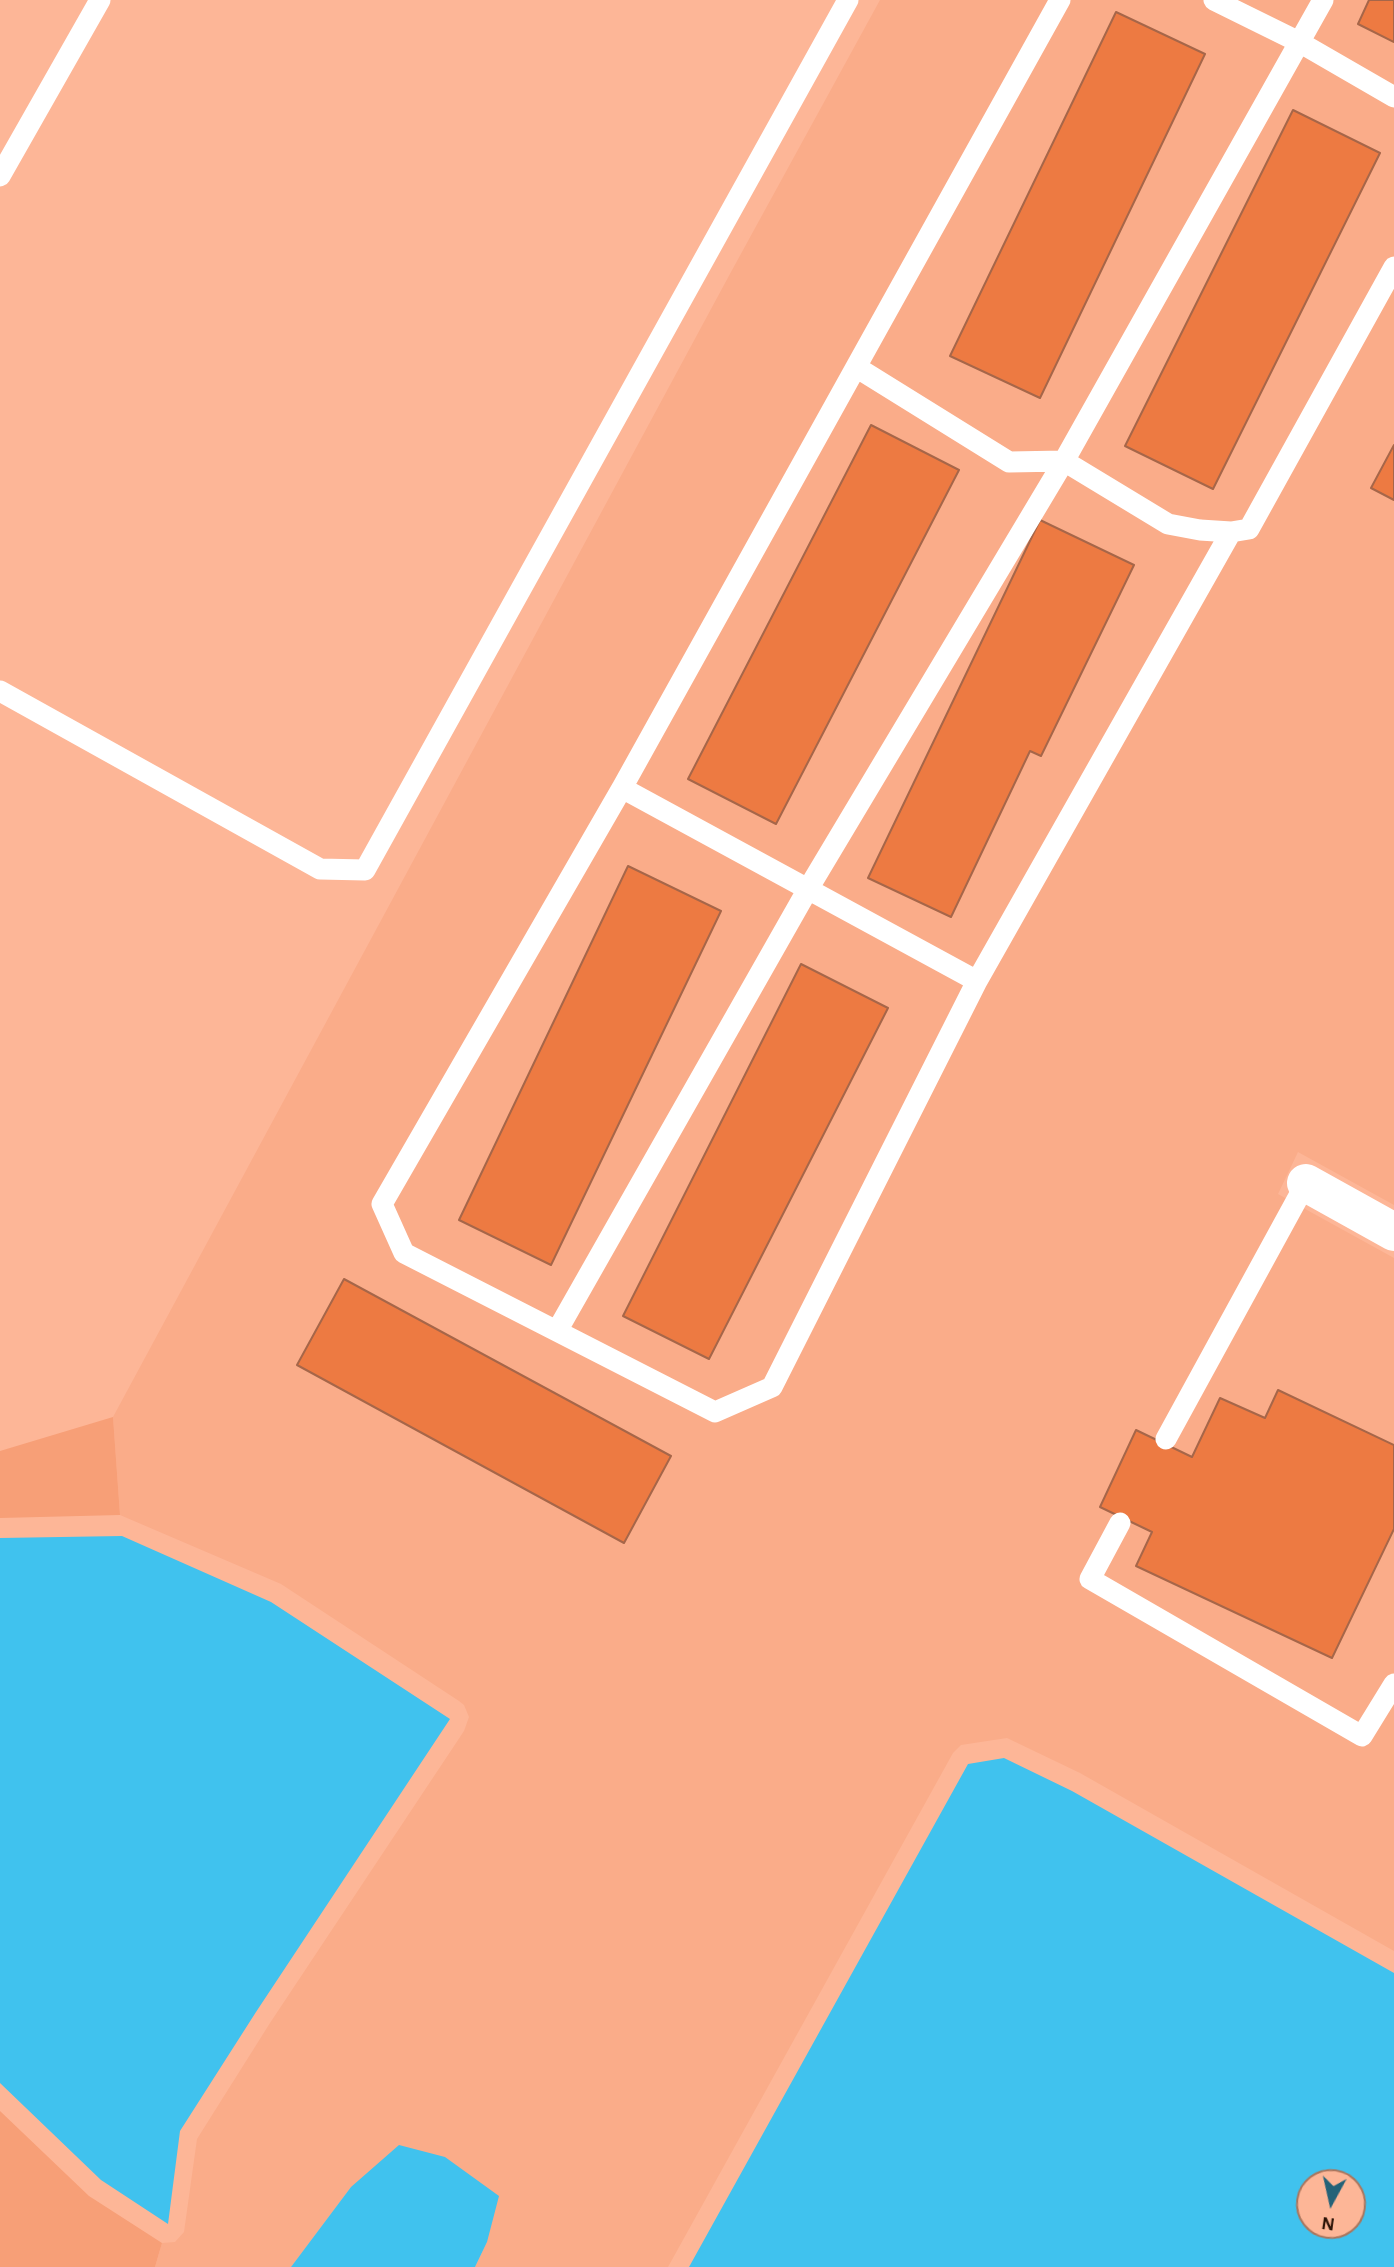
<!DOCTYPE html>
<html>
<head>
<meta charset="utf-8">
<style>
	body { margin:0 }
	#map { position:relative; width:1394px; height:2267px; overflow:hidden; background:#fdb697; font-family:"Alegreya Sans",sans-serif }
	canvas { display:block }
	.north { position:absolute; left:1296px; top:2169px; width:70px; height:70px; box-sizing:border-box; background:#fdb697; border:2px solid #a9755d; border-radius:50%; rotate:188deg; font-size:19px; font-weight:700; line-height:28px; text-align:center; color:#2c1307 }
	.north::after { content:''; display:block; margin:auto; width:24px; height:32px; background:#246278; clip-path:polygon(50% 0,100% 100%,50% 72%,0 100%) }
</style>
</head>
<body>
<div id="map">
<canvas width="1394" height="2267"></canvas>
<div class="north">N</div>
</div>
<script>
const c = document.querySelector('canvas').getContext('2d');
c.lineJoin = 'round';
function paint(path, color) { c.fillStyle = color; c.fill(path, 'evenodd'); }
const poly = rows => new Path2D(rows.map(r => 'M' + r).join(''));
function trace(path, color, width, dash) { c.strokeStyle = color; c.lineWidth = width; c.lineCap = dash ? 'butt' : 'round'; c.setLineDash(dash || []); c.stroke(path); }
paint(poly([
	[880,0,1394,0,1394,1205,1298,1152,1278,1194,1394,1258,1394,1951,1080,1773,1007,1738,961,1745,953,1753,668,2267,475,2267,487,2242,351,2187,291,2267,155,2267,162,2243,175,2242,184,2232,197,2139,270,2023,464,1731,469,1717,464,1705,459,1701,281,1584,120,1515,113,1417,731,272]
]), '#faac89');
paint(poly([
	[113,1417,120,1515,0,1518,0,1451],
	[0,2111,89,2196,162,2243,155,2267,0,2267]
]), '#f79f77');
paint(poly([
	[122,1536,271,1602,450,1719,256,2012,180,2131,168,2224,101,2180,0,2083,0,1538],
	[1004,1758,1072,1791,1394,1973,1394,2267,689,2267,968,1764],
	[1310,2183,1352,2183,1352,2225,1310,2225],
	[399,2145,445,2157,499,2196,487,2242,475,2267,291,2267,351,2187]
]), '#40c2ee');
const building = poly([
	[1369,0,1394,0,1394,42,1358,24,1369,0],
	[1116,12,1205,54,1040,398,950,356,1116,12],
	[1293,110,1380,153,1213,489,1125,446,1293,110],
	[871,425,959,470,776,824,688,779,871,425],
	[1394,445,1394,500,1371,488,1394,445],
	[1040,520,1134,565,1041,756,1030,751,951,917,868,878,1040,520],
	[628,866,721,911,551,1265,459,1220,628,866],
	[801,964,888,1008,709,1359,623,1316,801,964],
	[344,1279,671,1456,624,1543,297,1365,344,1279],
	[1278,1390,1394,1445,1394,1529,1332,1658,1136,1566,1152,1532,1100,1507,1136,1430,1192,1457,1220,1398,1265,1418,1278,1390]
]);
paint(building, '#ed7a42');
trace(building, '#a66649', 2);
trace(poly([
	[1060,0,622,788,977,981,1231,532],
	[1214,0,1299,42,1394,97],
	[0,176,100,0],
	[856,367,1009,462,1064,461,1168,524,1200,530,1231,532,1249,529,1394,267],
	[0,691,320,869,365,870,848,0],
	[622,788,382,1204,404,1253,715,1412,772,1387,977,981],
	[557,1331,808,889,1064,461,1323,0],
	[1166,1439,1306,1183],
	[1120,1523,1090,1579,1362,1736,1394,1684]
]), '#fff', 21);
trace(poly([
	[1306,1183,1394,1232]
]), '#fff', 38);
</script>
</body>
</html>
